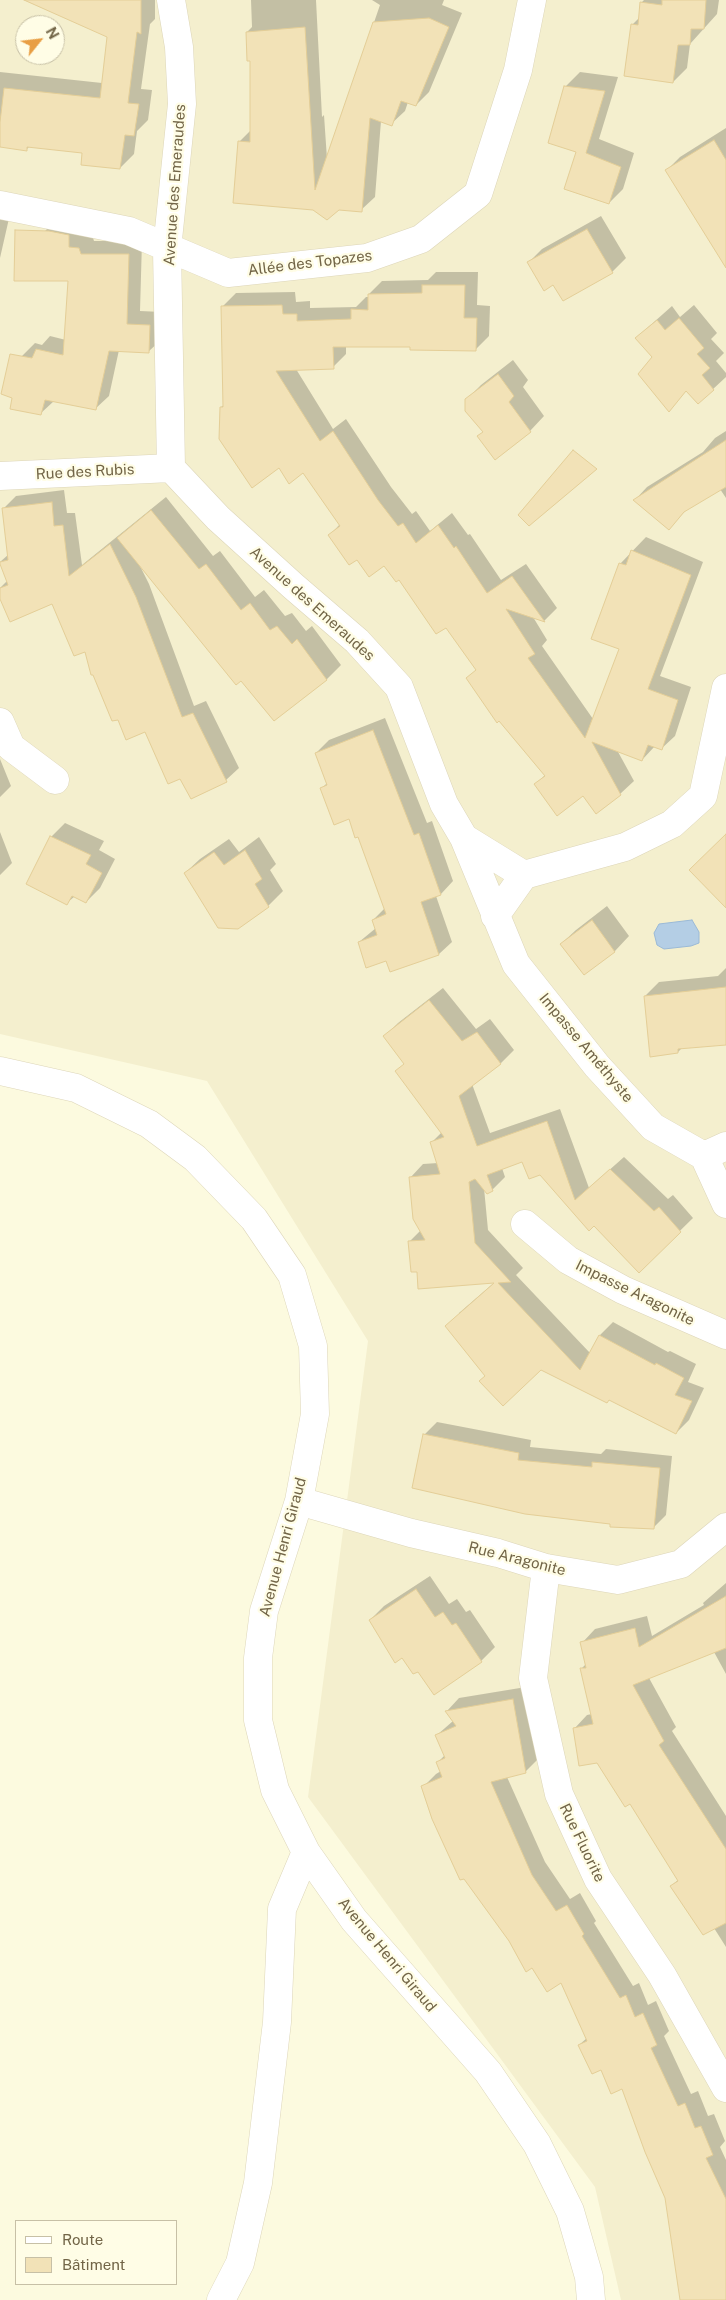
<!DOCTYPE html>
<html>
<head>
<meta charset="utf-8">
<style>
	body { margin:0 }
	#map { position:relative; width:726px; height:2300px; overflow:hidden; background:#fcfadf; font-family:"Public Sans",sans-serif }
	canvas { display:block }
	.legend { position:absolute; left:15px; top:2220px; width:162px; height:65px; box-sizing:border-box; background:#fffde6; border:1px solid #c7c0a6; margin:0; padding:6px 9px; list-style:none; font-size:15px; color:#726547 }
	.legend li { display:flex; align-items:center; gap:10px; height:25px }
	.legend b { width:25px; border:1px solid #c7c0a6 }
	.north { position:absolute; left:15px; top:15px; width:50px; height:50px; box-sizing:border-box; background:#fffde6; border:1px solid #c7c0a6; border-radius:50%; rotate:61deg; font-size:14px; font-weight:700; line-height:20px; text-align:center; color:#726547 }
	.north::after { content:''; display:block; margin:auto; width:18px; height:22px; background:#e89e43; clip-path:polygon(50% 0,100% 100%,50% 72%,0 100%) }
</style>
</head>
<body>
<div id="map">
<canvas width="726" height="2300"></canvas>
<ul class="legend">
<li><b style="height:6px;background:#fff"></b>Route</li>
<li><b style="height:14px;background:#f2e2b7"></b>Bâtiment</li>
</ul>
<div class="north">N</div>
</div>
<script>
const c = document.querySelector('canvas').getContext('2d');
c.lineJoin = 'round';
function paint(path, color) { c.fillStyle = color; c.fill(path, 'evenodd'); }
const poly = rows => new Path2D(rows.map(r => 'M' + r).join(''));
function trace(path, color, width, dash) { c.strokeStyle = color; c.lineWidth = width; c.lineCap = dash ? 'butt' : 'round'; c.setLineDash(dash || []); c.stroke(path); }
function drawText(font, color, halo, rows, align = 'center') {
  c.font = font + ' "Public Sans",sans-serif'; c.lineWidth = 4.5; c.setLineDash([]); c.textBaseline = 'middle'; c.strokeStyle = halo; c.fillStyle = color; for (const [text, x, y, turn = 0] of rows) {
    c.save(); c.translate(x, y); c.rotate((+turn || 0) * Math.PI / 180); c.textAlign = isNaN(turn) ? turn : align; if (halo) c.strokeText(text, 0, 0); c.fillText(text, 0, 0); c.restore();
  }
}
paint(poly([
	[0,0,726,0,726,2300,621,2300,595,2187,308,1797,368,1341,207,1081,0,1034],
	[25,25,55,25,55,55,25,55]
]), '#f4efce');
const water = poly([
	[692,920,699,932,699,943,691,946,664,949,657,945,654,933,659,924,692,920]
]);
paint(water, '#b4cee5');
trace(water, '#9bbad7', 1);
paint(poly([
	[24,0,155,0,155,19,150,24,141,89,152,90,148,120,137,131,134,154,120,168,84,151,30,146,26,150,0,146,0,72,102,83,108,36],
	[251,0,316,0,322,117,324,115,327,159,380,5,372,0,444,0,442,5,462,13,429,92,416,105,408,102,405,111,391,124,381,121,375,197,361,210,339,209,239,142,252,129,251,60,247,32,252,27],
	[644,0,719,0,717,14,690,44,687,68,673,82,632,25,640,17,641,3],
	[580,72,618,77,599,139,634,153,623,189,609,203,577,151,566,86],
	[726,128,726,258,667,170,680,157],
	[0,214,10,214,0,258],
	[601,216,626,258,612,272,554,283,529,262,542,249],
	[58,218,92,235,94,241,142,241,140,311,162,312,162,339,148,352,119,350,109,396,95,409,54,401,41,413,21,357,35,343,42,345,50,336,66,340,69,280,44,232],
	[436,272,478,272,477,305,490,306,489,336,476,349,412,346,346,346,346,354,333,367,296,369,333,429,346,419,391,487,412,514,416,511,430,531,452,513,468,535,470,534,501,580,526,564,557,608,544,621,533,617,547,640,542,646,593,719,621,649,620,564,646,537,703,562,660,676,691,687,675,736,661,749,655,746,642,760,617,750,634,781,620,794,583,795,536,784,545,775,477,669,446,626,384,565,357,558,330,535,340,524,303,471,280,466,221,407,224,405,223,306,236,293,295,292,296,302,310,301,310,308,356,307,366,297,369,297,369,294,382,281,428,280],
	[694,305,717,333,711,339,724,353,716,361,726,373,726,377,698,403,636,338,672,306,680,317],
	[513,360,528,380,523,387,544,416,530,431,484,431,466,400,481,385],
	[726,431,726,498,720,489,689,507,669,528,635,500,647,487,703,452,715,438],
	[64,490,67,513,75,513,82,565,166,497,213,556,220,551,255,597,264,590,285,616,292,613,306,631,312,626,341,665,327,679,274,720,241,679,140,566,149,584,194,706,206,701,239,768,226,780,192,798,181,778,53,602,0,595,0,588,8,580,0,562,9,554,4,508,16,496],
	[385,718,427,823,432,821,453,881,441,894,436,896,452,942,439,954,390,970,387,959,359,942,376,928,373,920,385,908,359,835,349,818,322,788,327,783,316,753,329,740],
	[0,759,11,786,0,797],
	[65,823,104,841,99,850,115,859,100,888,86,902,75,896,67,903,51,837],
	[0,832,12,863,0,875],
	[259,837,276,864,270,870,283,891,268,906,238,928,185,873,200,859,229,839,239,852],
	[607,906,629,936,615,951,584,973,561,944,576,930],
	[726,968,726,1044,682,1048,678,1052,645,996,659,982,718,976],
	[443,988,476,1029,490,1019,514,1050,501,1063,472,1084,490,1133,560,1109,589,1188,624,1157,668,1199,673,1195,693,1218,639,1271,594,1224,540,1174,522,1161,502,1168,505,1177,492,1190,484,1188,488,1230,523,1268,516,1275,590,1353,600,1335,613,1322,668,1352,670,1351,696,1364,688,1382,704,1388,689,1420,676,1433,609,1399,541,1369,487,1376,459,1313,495,1282,418,1271,410,1241,421,1230,410,1178,423,1164,438,1163,431,1143,442,1132,405,1063,385,1036,398,1023],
	[437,1422,531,1440,530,1447,601,1454,606,1449,672,1456,666,1515,653,1528,612,1523,424,1435],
	[430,1576,449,1604,457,1599,466,1612,470,1610,495,1647,481,1661,434,1693,418,1670,370,1620,384,1606],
	[726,1583,726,1674,714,1652,649,1678,676,1727,672,1731,726,1816,726,1947,714,1928,671,1886,679,1879,630,1803,574,1729,587,1715,592,1714,581,1669,586,1664,582,1643,595,1629,647,1616,652,1636,704,1605,703,1603],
	[526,1687,538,1759,525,1772,507,1777,545,1862,570,1899,580,1893,596,1921,594,1923,633,1986,639,1983,648,2005,656,2001,669,2031,664,2036,691,2094,698,2091,708,2116,714,2114,725,2141,720,2147,726,2160,726,2300,681,2300,667,2198,623,2087,579,2045,587,2038,562,1981,423,1787,436,1774,441,1771,438,1762,445,1755,437,1735,453,1721,447,1711,459,1698]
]), '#0003');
const building = poly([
	[24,0,141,0,141,34,137,32,128,103,139,104,134,136,125,135,120,169,81,165,82,153,27,147,27,151,0,147,0,122,4,88,100,98,107,37,24,0],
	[662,0,706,0,704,29,691,29,690,45,678,45,673,83,624,76,631,24,638,25,640,2,662,5,662,0],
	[429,18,449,27,416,106,401,101,392,126,370,118,362,212,339,210,327,220,313,210,233,203,238,141,250,142,250,61,247,61,246,32,305,27,315,190,373,22,429,18],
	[564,86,605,91,586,153,621,167,609,204,564,189,576,152,548,143,564,86],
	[714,140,726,160,726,268,665,170,714,140],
	[587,229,613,273,563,301,553,285,544,291,527,262,587,229],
	[15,230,49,231,69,235,69,247,79,248,81,254,129,254,127,324,150,325,149,353,109,351,96,410,45,400,41,415,10,409,12,398,1,394,10,354,32,358,36,349,63,355,68,281,14,281,15,230],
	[422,285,465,285,464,318,477,318,476,351,410,350,410,347,333,347,334,369,276,371,320,441,333,431,378,500,398,526,403,523,416,543,438,525,454,548,456,546,487,593,512,576,545,622,506,609,535,654,528,658,585,738,619,649,591,639,619,563,626,565,631,550,691,575,648,689,678,700,662,750,648,745,642,761,592,742,621,795,596,814,583,796,557,816,534,784,545,776,499,721,497,723,466,678,476,670,446,628,436,634,399,580,396,582,384,566,369,577,357,560,349,565,328,535,340,526,303,473,289,484,279,468,252,488,219,439,220,407,223,407,221,306,282,305,283,314,297,314,297,321,351,319,351,309,368,310,368,294,422,293,422,285],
	[679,318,704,348,697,354,710,368,702,375,714,390,698,404,686,391,669,412,638,374,652,357,635,338,657,320,665,330,679,318],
	[498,374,514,396,509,402,531,432,495,460,477,436,483,432,465,411,465,399,498,374],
	[726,440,726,487,684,512,669,530,633,500,726,440],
	[573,450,597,469,529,526,518,515,573,450],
	[52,502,54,526,63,525,69,576,110,544,136,597,182,717,193,713,227,782,191,799,180,779,168,784,145,732,126,740,118,720,112,721,93,675,91,675,85,652,74,656,52,604,10,622,0,599,0,588,8,585,0,564,0,562,8,560,2,508,52,502],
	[151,510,199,569,206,564,241,610,250,603,270,630,277,626,292,644,297,639,327,680,274,721,241,681,236,685,117,538,151,510],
	[373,730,414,835,419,833,441,895,421,902,439,955,390,972,386,961,366,968,358,942,377,935,372,920,386,914,358,837,355,838,349,819,334,825,320,788,327,785,315,753,373,730],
	[726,834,726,908,689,870,726,834],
	[50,836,91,855,86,864,102,873,86,903,72,896,67,905,26,884,50,836],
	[245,850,262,879,255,884,269,907,238,929,218,928,184,873,214,852,224,865,245,850],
	[592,920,615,952,584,975,560,944,592,920],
	[726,987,726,1045,678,1049,678,1053,650,1057,644,996,726,987],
	[429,1000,462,1041,477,1032,501,1064,459,1096,477,1146,547,1121,575,1200,610,1169,654,1211,659,1207,681,1232,639,1273,594,1226,589,1231,540,1175,529,1179,522,1162,487,1175,493,1191,487,1194,475,1179,469,1182,475,1243,511,1282,498,1283,580,1370,599,1335,655,1365,656,1363,684,1378,675,1395,692,1401,676,1434,609,1400,607,1403,541,1370,503,1406,479,1381,485,1376,445,1326,494,1283,418,1289,417,1272,411,1272,408,1241,425,1240,413,1219,409,1177,440,1174,430,1142,444,1137,395,1071,404,1064,383,1036,429,1000],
	[423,1434,519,1453,518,1460,592,1467,592,1462,660,1468,654,1529,610,1527,610,1524,525,1514,412,1488,423,1434],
	[416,1589,435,1617,443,1612,452,1625,456,1623,482,1662,434,1695,418,1672,413,1674,402,1658,395,1663,369,1620,416,1589],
	[726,1596,726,1648,633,1685,664,1741,659,1745,726,1849,726,1923,703,1935,670,1886,678,1881,630,1804,625,1807,597,1763,579,1766,573,1728,593,1724,580,1668,586,1668,580,1642,635,1628,639,1647,726,1596],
	[513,1699,526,1773,491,1782,532,1875,556,1911,567,1905,584,1934,582,1936,620,1998,626,1995,635,2017,643,2013,657,2045,651,2048,678,2106,685,2103,695,2128,701,2126,713,2155,706,2158,726,2199,726,2300,680,2300,665,2198,645,2152,622,2089,611,2094,601,2070,592,2074,578,2045,587,2041,561,1983,547,1992,532,1968,526,1972,509,1941,464,1879,460,1880,432,1819,421,1786,442,1777,436,1762,445,1758,435,1735,456,1726,445,1711,513,1699]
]);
paint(building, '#f2e2b7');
trace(building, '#e4ce97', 1);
const minor = poly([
	[171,0,179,47,182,104,167,249,171,468,218,518,293,586,357,641,399,687,444,804,464,838,524,875,625,847,672,824,703,796,726,688],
	[0,205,129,231,228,273,367,258,421,239,478,194,518,70,532,0],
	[0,476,171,468],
	[0,722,11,747,55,780],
	[464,838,516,964,597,1066,653,1127,704,1156],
	[495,916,524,875],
	[0,1071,76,1088,149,1124,195,1158,254,1219,292,1275,313,1346,315,1414,299,1501,264,1611,258,1658,258,1720,275,1790,306,1852,354,1920,488,2072,537,2144,570,2211,589,2277,591,2300],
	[704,1156,726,1204],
	[704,1156,726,1146],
	[525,1224,568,1260,623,1290,726,1335],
	[299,1501,411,1533,498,1553,546,1568,618,1580,681,1564,726,1527],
	[546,1568,533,1678,559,1794,598,1879,662,1975,726,2088],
	[221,2300,240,2263,258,2183,277,2022,282,1909,306,1852]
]);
trace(minor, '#ddd6b9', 29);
trace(minor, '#fff', 28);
drawText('15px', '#726547', '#fffde6', [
	["Avenue des Emeraudes",175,185,-86],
	["Allée des Topazes",310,263,-7],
	["Rue des Rubis",85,472,-3],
	["Avenue des Emeraudes",312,604,42],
	["Impasse Améthyste",586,1048,50],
	["Impasse Aragonite",635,1293,26],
	["Avenue Henri Giraud",283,1547,-75],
	["Rue Aragonite",517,1559,14],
	["Rue Fluorite",582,1843,64],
	["Avenue Henri Giraud",387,1955,50]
]);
</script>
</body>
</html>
